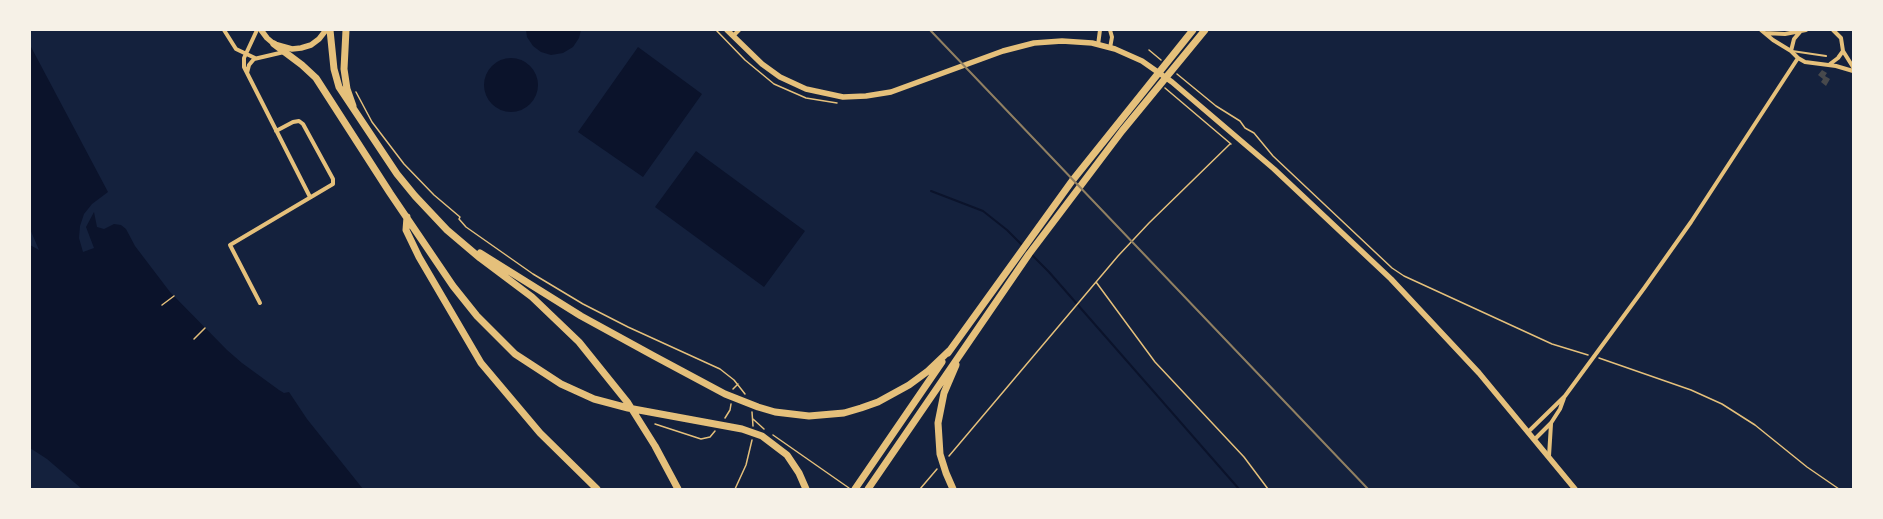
<!DOCTYPE html>
<html>
<head>
<meta charset="utf-8">
<style>
	body { margin:0 }
	#map { position:relative; width:1883px; height:519px; overflow:hidden; background:#14213d; font-family:"Archivo Narrow",sans-serif }
	canvas { display:block }
	.frame { position:absolute; inset:0; border:31px solid #f6f1e7; pointer-events:none }
</style>
</head>
<body>
<div id="map">
<canvas width="1883" height="519"></canvas>
<div class="frame"></div>
</div>
<script>
const c = document.querySelector('canvas').getContext('2d');
c.lineJoin = 'round';
function paint(path, color) { c.fillStyle = color; c.fill(path, 'evenodd'); }
const poly = rows => new Path2D(rows.map(r => 'M' + r).join(''));
function trace(path, color, width, dash) { c.strokeStyle = color; c.lineWidth = width; c.lineCap = dash ? 'butt' : 'round'; c.setLineDash(dash || []); c.stroke(path); }
paint(poly([
	[526,30,581,30,579,38,573,47,563,53,551,55,541,52,533,46,527,37],
	[30,45,108,192,92,204,84,214,80,226,79,238,83,252,94,248,86,227,94,212,97,227,104,229,114,224,121,225,126,229,135,246,170,292,227,350,242,363,279,390,284,393,289,392,307,419,363,489,82,489,47,459,30,448,30,245,39,250,30,229],
	[638,47,702,94,643,177,578,132],
	'484 85a27 27 0 1 1 54 0a27 27 0 1 1-54 0Z',
	[696,151,805,231,764,287,655,207]
]), '#0b132b');
trace(poly([
	[931,191,983,211,1007,230,1049,272,1239,489]
]), '#0b132b', 2);
paint(poly([
	[1822,70,1827,73,1825,76,1830,79,1826,86,1821,82,1823,79,1818,75]
]), '#48494c');
trace(poly([
	[716,30,745,60,774,84,806,98,837,103],
	[1149,50,1161,60],
	[1177,74,1216,106,1240,121,1245,128],
	[1165,88,1231,144],
	[356,92,372,122,404,164,434,195,460,217,459,219,466,227,533,274,583,304,628,327,720,369,734,380,745,394],
	[1245,128,1254,133,1273,156,1392,268,1404,276,1552,344,1588,355],
	[1096,282,1155,362,1244,457,1268,489],
	[162,305,174,296],
	[194,339,205,328],
	[1599,358,1691,390,1722,404,1755,425,1807,467,1839,489],
	[733,389,738,384],
	[752,412,753,426],
	[725,418,730,410,731,404],
	[753,419,764,429],
	[655,424,701,439,710,437,715,431],
	[773,435,849,488],
	[949,456,1118,256,1149,223,1230,144],
	[735,489,746,465,752,440],
	[920,489,937,469]
]), '#e5c07b', 1.5);
trace(poly([
	[1792,51,1826,56]
]), '#e5c07b', 2);
trace(poly([
	[224,30,236,49,255,58],
	[257,30,244,58,244,67,310,197],
	[1761,30,1773,40,1791,51,1798,58,1805,62,1836,66,1853,71],
	[1833,30,1841,38,1843,51,1853,67],
	[1765,33,1785,34,1806,30],
	[733,36,739,30],
	[1098,45,1100,30],
	[1110,48,1112,37,1110,30],
	[1791,51,1794,39,1800,32],
	[1830,64,1838,58,1843,51],
	[247,73,249,65,254,59,284,52],
	[260,303,230,245,333,184,333,179,303,124,299,121,293,122,276,131],
	[1528,432,1565,396,1645,287,1691,222,1798,58],
	[1535,439,1551,423,1560,409,1564,398],
	[1549,456,1551,424]
]), '#e5c07b', 4);
trace(poly([
	[261,30,267,38,274,44,292,49,301,48,311,45,319,39,326,30],
	[727,30,762,64,780,77,806,89,843,97,866,96,891,92,1003,51,1034,43,1062,41,1092,43,1115,49,1142,61,1172,82,1274,169,1391,279,1479,373,1575,489]
]), '#e5c07b', 5.5);
trace(poly([
	[330,30,334,69,339,87,397,174,415,196,447,230,480,258,532,297,579,342,628,403,655,446,678,489],
	[346,30,344,69,347,89,353,106],
	[274,44,302,65,316,78,390,193,453,286,477,316,515,354,561,384,594,399,628,408,742,429,762,436,787,455,799,473,806,489],
	[407,217,406,230,419,257,481,363,540,433,597,489],
	[480,253,581,316,654,356,725,394,758,407,775,412,809,416,844,413,861,408,878,402,909,385,928,371,949,351],
	[948,353,1072,181,1193,30],
	[855,489,942,362],
	[868,489,1029,254,1122,131,1205,30],
	[953,489,946,473,940,454,938,423,944,393,956,365]
]), '#e5c07b', 7);
trace(poly([
	[930,30,1368,489]
]), '#918062', 2);
</script>
</body>
</html>
